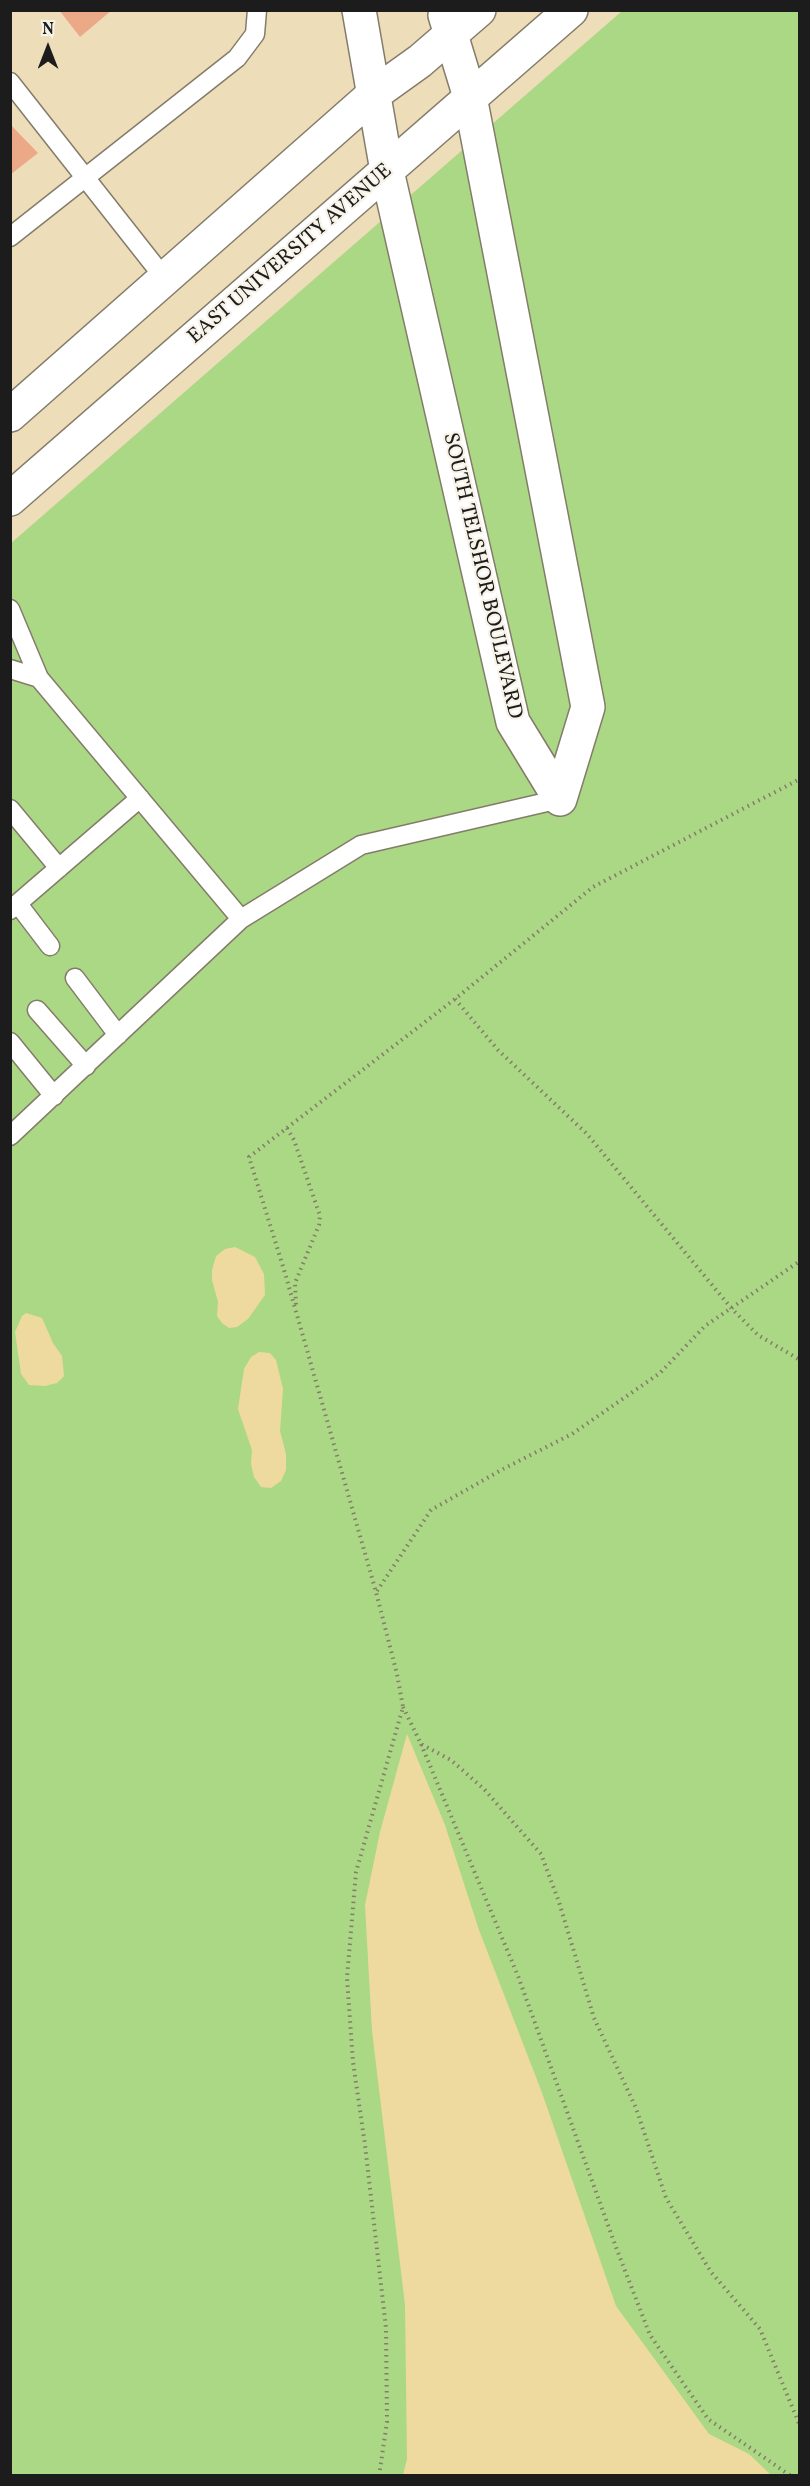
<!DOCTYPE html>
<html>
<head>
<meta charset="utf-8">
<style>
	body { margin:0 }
	#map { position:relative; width:810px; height:2486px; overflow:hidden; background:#edddb9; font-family:Vollkorn,serif }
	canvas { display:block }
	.frame { position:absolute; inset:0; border:12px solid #1c1c1c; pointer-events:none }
	.north { position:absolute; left:18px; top:18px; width:60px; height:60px; -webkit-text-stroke:4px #f7f3e8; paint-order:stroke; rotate:0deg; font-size:16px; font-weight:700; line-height:24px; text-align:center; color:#1c1c1c }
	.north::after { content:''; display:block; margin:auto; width:21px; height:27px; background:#1c1c1c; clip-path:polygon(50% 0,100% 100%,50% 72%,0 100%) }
</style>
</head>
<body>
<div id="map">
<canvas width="810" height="2486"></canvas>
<div class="frame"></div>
<div class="north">N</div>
</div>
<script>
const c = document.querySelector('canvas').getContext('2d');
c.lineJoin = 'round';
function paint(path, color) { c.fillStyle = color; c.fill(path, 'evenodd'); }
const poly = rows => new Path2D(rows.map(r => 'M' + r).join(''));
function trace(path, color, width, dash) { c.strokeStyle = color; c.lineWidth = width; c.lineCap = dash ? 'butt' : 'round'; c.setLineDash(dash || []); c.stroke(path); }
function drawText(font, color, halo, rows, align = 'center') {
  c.font = font + ' Vollkorn,serif'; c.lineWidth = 4.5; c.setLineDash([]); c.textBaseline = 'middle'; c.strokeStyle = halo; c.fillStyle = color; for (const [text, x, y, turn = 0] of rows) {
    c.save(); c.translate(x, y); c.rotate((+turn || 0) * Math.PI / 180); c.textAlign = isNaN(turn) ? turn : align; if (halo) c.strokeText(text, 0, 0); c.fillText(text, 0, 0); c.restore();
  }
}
paint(poly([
	[622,11,799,11,799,2475,11,2475,10,544]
]), '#abd884');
paint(poly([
	[235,1247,255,1257,264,1274,265,1295,248,1319,237,1327,229,1328,222,1323,217,1316,218,1302,212,1280,212,1270,216,1256,225,1249],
	[26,1313,42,1318,53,1343,62,1356,64,1376,57,1383,45,1386,29,1385,21,1374,15,1332,22,1316],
	[259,1352,270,1353,276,1360,283,1389,280,1431,286,1454,286,1470,281,1481,271,1488,261,1487,254,1477,251,1464,252,1450,238,1409,244,1369,251,1357],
	[407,1734,445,1825,479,1930,541,2090,616,2306,709,2434,749,2454,771,2475,403,2475,407,2459,405,2305,372,2031,365,1905,380,1832]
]), '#eeda9e');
paint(poly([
	[59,10,112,10,80,37],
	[10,124,38,153,10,175]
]), '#eca988');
const lane = poly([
	[10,82,165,279],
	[10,237,237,58,255,34,257,10],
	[10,609,39,678,10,669],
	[39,678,241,919,361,845,560,799],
	[10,809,59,868],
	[18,904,50,946],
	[10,910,140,798],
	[75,978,118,1035],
	[37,1010,86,1066],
	[10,1042,54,1096],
	[10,1136,241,919]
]);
const street = poly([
	[470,97,588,707,560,799],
	[387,171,513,722,560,799]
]);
const secondary = poly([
	[359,10,387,171],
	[445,15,470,97],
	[10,415,374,94,420,61,479,10],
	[10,499,571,10]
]);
trace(lane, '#847c6a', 21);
trace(street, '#847c6a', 36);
trace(secondary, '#847c6a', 36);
trace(poly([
	[455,999,498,1050,587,1134,732,1309,758,1335,800,1360],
	[287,1128,294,1140,320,1216,319,1225,295,1283,296,1305],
	[377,1591,431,1510,503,1469,572,1434,660,1373,705,1326,800,1261],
	[403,1707,421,1744,451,1760,484,1789,541,1854,559,1902,594,2018,636,2108,666,2198,711,2272,760,2329,800,2426],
	[421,1744,518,1976,617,2250,650,2335,708,2419,791,2476],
	[379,2476,387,2422,386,2328,365,2145,353,2062,347,1978,356,1872,403,1707,397,1674,376,1592,285,1273,249,1157,455,999,593,887,800,779]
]), '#847c6a', 4, [1.5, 4.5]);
trace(lane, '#fff', 18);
trace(street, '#fff', 33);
trace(secondary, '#fff', 33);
drawText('21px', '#1c1c1c', '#f7f3e8', [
	["EAST UNIVERSITY AVENUE",291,255,-41],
	["SOUTH TELSHOR BOULEVARD",481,576,77]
]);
</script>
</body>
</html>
